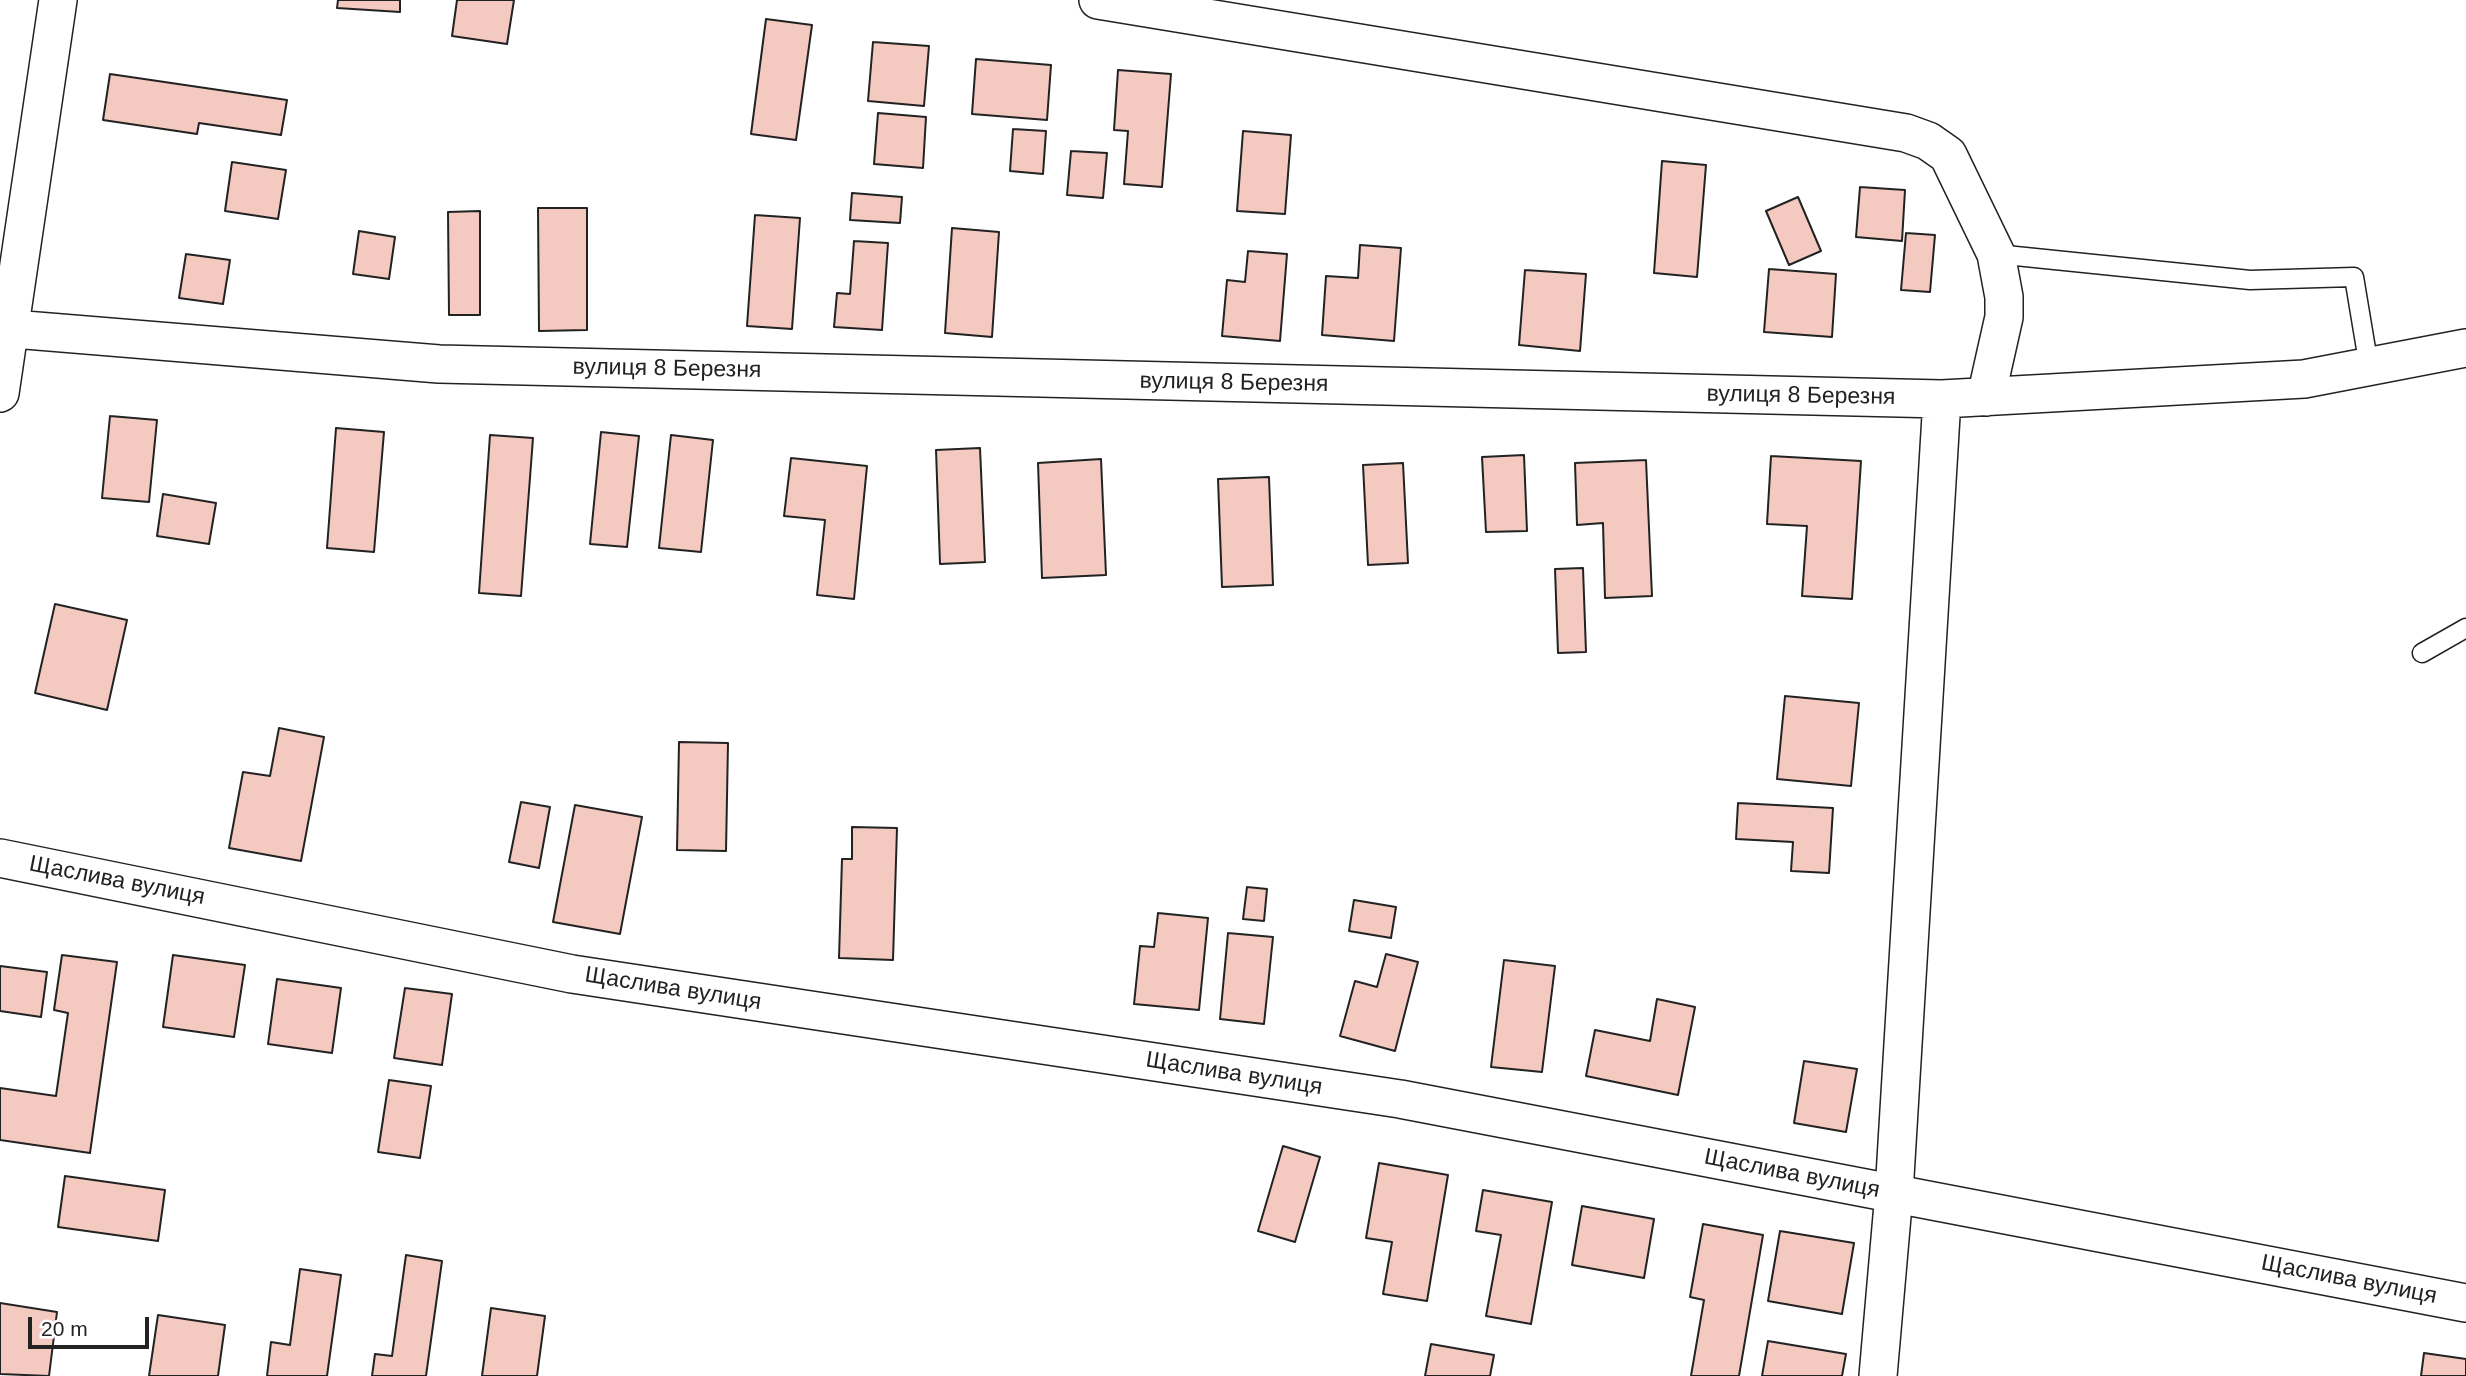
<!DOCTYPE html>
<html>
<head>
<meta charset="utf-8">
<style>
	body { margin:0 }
	#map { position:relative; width:2466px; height:1376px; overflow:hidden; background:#fff; font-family:Helvetica,sans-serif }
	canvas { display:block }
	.scale { position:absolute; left:28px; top:1317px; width:121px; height:32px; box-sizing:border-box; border:4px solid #222; border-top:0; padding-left:9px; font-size:21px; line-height:24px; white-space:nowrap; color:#222; -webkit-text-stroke:5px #fff; paint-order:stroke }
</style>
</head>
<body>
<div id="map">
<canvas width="2466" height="1376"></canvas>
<div class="scale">20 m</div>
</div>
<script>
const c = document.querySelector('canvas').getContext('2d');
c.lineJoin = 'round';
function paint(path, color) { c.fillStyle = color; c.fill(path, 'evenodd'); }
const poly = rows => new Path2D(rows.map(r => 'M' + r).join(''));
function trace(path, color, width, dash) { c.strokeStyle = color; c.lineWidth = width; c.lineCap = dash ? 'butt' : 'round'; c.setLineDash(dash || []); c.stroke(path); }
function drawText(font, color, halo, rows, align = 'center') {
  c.font = font + ' Helvetica,sans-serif'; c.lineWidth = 5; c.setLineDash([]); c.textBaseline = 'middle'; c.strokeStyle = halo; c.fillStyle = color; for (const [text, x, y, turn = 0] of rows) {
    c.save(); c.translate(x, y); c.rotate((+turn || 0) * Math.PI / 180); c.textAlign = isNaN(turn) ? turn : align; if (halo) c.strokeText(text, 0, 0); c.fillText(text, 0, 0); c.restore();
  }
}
const building = poly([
	[338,0,400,0,400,12,337,8,338,0],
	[457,0,514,0,507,44,452,36,457,0],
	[766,19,812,25,796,140,751,134,766,19],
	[873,42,929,46,924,106,868,101,873,42],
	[976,59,1051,65,1047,120,972,114,976,59],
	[1118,70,1171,74,1162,187,1124,184,1128,131,1114,130,1118,70],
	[110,74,287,100,281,135,199,123,197,134,103,120,110,74],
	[878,113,926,117,923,168,874,164,878,113],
	[1013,129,1046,131,1043,174,1010,171,1013,129],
	[1243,131,1291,135,1285,214,1237,211,1243,131],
	[1071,151,1107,153,1103,198,1067,195,1071,151],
	[1662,161,1706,165,1697,277,1654,273,1662,161],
	[232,162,286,170,278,219,225,211,232,162],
	[1860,187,1905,190,1902,241,1856,237,1860,187],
	[852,193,902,197,900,223,850,220,852,193],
	[1798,197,1821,251,1789,265,1766,211,1798,197],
	[538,208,587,208,587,330,539,331,538,208],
	[480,211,480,315,449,315,448,212,480,211],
	[755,215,800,218,792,329,747,326,755,215],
	[952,228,999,232,992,337,945,333,952,228],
	[359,231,395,237,389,279,353,274,359,231],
	[1906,233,1935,235,1930,292,1901,290,1906,233],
	[854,241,888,243,882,330,834,327,837,293,850,294,854,241],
	[1360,245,1401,248,1394,341,1322,335,1326,276,1358,278,1360,245],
	[1248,251,1287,254,1280,341,1222,336,1227,280,1245,282,1248,251],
	[186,254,230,260,223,304,179,298,186,254],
	[1769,269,1836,274,1832,337,1764,332,1769,269],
	[1525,270,1586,274,1580,351,1519,345,1525,270],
	[110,416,157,420,149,502,102,498,110,416],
	[336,428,384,432,374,552,327,548,336,428],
	[601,432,639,436,627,547,590,544,601,432],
	[490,435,533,438,521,596,479,593,490,435],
	[671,435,713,440,701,552,659,548,671,435],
	[980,448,985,562,940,564,936,450,980,448],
	[1524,455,1527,531,1486,532,1482,457,1524,455],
	[1771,456,1861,461,1852,599,1802,596,1807,526,1767,524,1771,456],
	[791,458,867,466,854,599,817,595,825,520,784,516,791,458],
	[1101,459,1106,575,1042,578,1038,463,1101,459],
	[1646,460,1652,596,1605,598,1603,523,1577,525,1575,463,1646,460],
	[1403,463,1408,563,1368,565,1363,465,1403,463],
	[1269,477,1273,585,1222,587,1218,479,1269,477],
	[163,494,216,503,209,544,157,536,163,494],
	[1583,568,1586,652,1558,653,1555,569,1583,568],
	[55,604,127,620,107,710,35,693,55,604],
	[1785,696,1859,703,1851,786,1777,779,1785,696],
	[279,728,324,737,301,861,229,848,243,772,270,776,279,728],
	[679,742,728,743,726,851,677,850,679,742],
	[521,802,550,807,539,868,509,862,521,802],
	[1738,803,1833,808,1829,873,1791,871,1793,842,1736,839,1738,803],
	[575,805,642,817,620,934,553,922,575,805],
	[852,827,897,828,893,960,839,958,842,859,852,859,852,827],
	[1247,887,1267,889,1264,921,1243,919,1247,887],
	[1354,900,1396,907,1391,938,1349,931,1354,900],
	[1158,913,1208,918,1199,1010,1134,1004,1140,946,1154,947,1158,913],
	[1228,933,1273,937,1264,1024,1220,1019,1228,933],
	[1386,954,1418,962,1395,1051,1340,1036,1355,981,1377,987,1386,954],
	[62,955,117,962,90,1153,0,1140,0,1088,56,1096,68,1013,54,1010,62,955],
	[173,955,245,965,234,1037,163,1027,173,955],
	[1504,960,1555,966,1542,1072,1491,1067,1504,960],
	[0,966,47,972,41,1017,0,1011,0,966],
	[277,979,341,988,332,1053,268,1044,277,979],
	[405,988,452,994,442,1065,394,1058,405,988],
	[1657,999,1695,1007,1678,1095,1586,1076,1595,1030,1650,1041,1657,999],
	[1804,1061,1857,1069,1846,1132,1794,1123,1804,1061],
	[389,1080,431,1086,420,1158,378,1152,389,1080],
	[1283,1146,1320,1157,1295,1242,1258,1231,1283,1146],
	[1379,1163,1448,1175,1427,1301,1383,1294,1392,1242,1366,1238,1379,1163],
	[65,1176,165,1190,158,1241,58,1227,65,1176],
	[1483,1190,1552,1202,1531,1324,1486,1316,1501,1235,1476,1231,1483,1190],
	[1582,1206,1654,1219,1644,1278,1572,1265,1582,1206],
	[1703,1224,1763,1235,1739,1376,1691,1376,1704,1300,1690,1297,1703,1224],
	[1780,1231,1854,1243,1842,1314,1768,1301,1780,1231],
	[406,1255,442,1261,426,1376,372,1376,375,1354,392,1356,406,1255],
	[300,1269,341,1275,327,1376,267,1376,271,1342,290,1345,300,1269],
	[0,1303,57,1312,49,1376,0,1374,0,1303],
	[491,1308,545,1316,537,1376,482,1376,491,1308],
	[158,1315,225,1325,218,1376,149,1376,158,1315],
	[1768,1341,1846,1354,1842,1376,1762,1376,1768,1341],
	[1431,1344,1494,1355,1490,1376,1425,1376,1431,1344],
	[2424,1353,2466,1359,2466,1376,2421,1376,2424,1353]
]);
paint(building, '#f3c9c0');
trace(building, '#222', 2);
const service = poly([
	[1996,254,2250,280,2354,277,2369,367],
	[2422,653,2466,628]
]);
const minor = poly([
	[1098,0,1906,133,1928,141,1948,155,1996,254,2004,297,2004,317,1986,397],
	[0,328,439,364,1942,399,2304,379,2466,348],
	[0,393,58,0],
	[0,858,572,974,1400,1099,2466,1303],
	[1878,1376,1894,1193,1942,399]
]);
trace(service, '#222', 21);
trace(minor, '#222', 40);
trace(service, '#fff', 18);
trace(minor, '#fff', 37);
drawText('23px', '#222', '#fff', [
	["вулиця 8 Березня",667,369,1],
	["вулиця 8 Березня",1234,383,1],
	["вулиця 8 Березня",1801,396,1],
	["Щаслива вулиця",117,881,11],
	["Щаслива вулиця",673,989,9],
	["Щаслива вулиця",1234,1074,9],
	["Щаслива вулиця",1792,1174,11],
	["Щаслива вулиця",2349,1280,11]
]);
</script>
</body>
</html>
